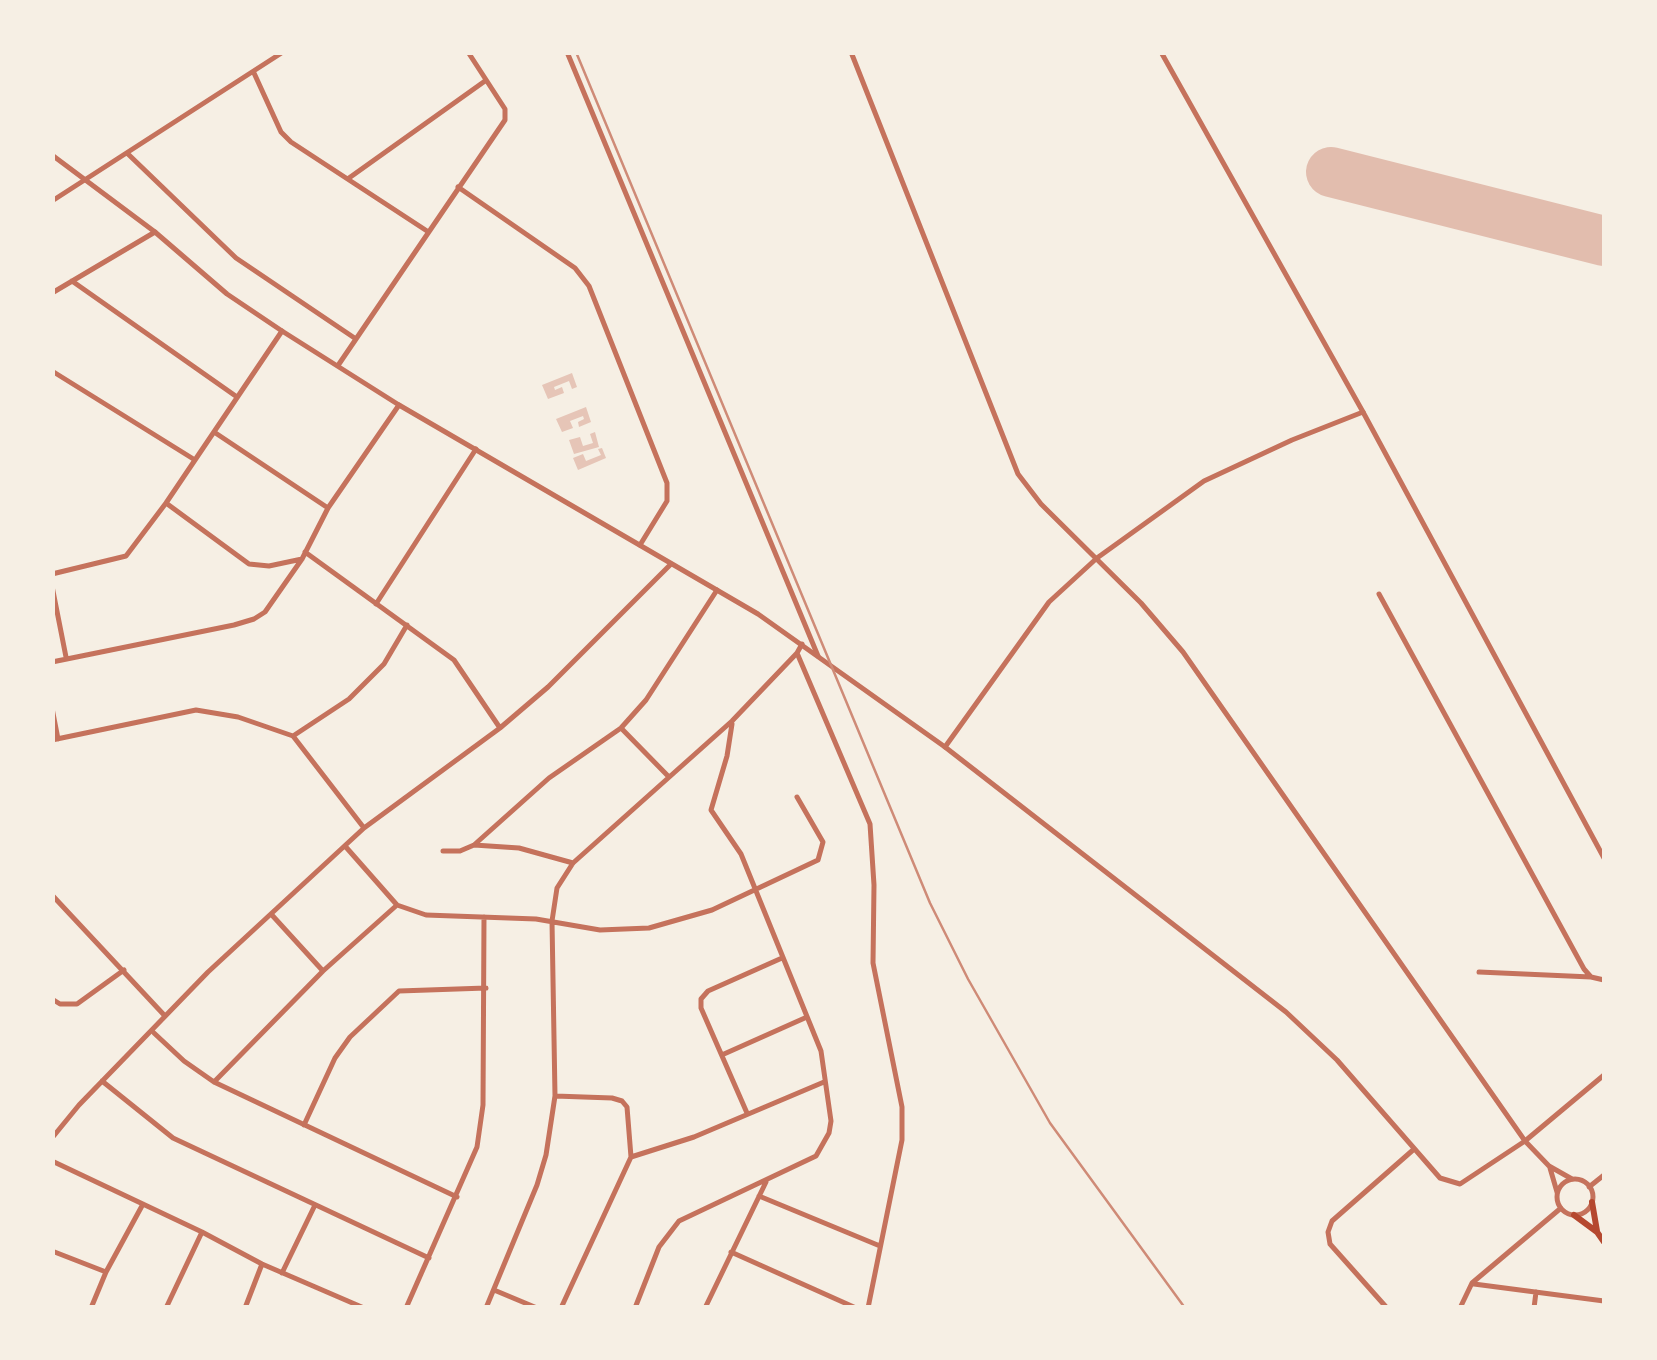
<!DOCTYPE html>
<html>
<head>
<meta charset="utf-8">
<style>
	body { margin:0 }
	#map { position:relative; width:1657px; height:1360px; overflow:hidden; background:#f6efe4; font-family:Manrope,sans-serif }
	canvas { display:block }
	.frame { position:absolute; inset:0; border:55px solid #f6efe4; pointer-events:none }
</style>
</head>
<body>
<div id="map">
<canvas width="1657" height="1360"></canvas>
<div class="frame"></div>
</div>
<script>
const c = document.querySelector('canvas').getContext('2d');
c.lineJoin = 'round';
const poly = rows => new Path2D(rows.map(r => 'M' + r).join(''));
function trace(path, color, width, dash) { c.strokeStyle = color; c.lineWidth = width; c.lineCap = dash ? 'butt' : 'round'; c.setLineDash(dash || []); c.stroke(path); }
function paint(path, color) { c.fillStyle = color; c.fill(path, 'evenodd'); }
trace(poly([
	[1331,172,1604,241]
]), '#e2bdae', 50);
paint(poly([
	[572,373,577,387,572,389,569,381,554,387,555,390,562,387,564,393,548,399,542,385],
	[586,407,591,422,579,427,578,422,584,419,583,416,570,421,573,428,562,432,556,419],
	[595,432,599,447,574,454,569,440,580,437,583,446,593,443,590,434],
	[602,448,606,458,578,470,573,458,583,454,586,461,601,455,598,449]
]), '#e6c5b7');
trace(poly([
	[567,52,818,656],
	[254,73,281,132,291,142,427,231],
	[128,154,236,258,356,339],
	[349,178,485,81],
	[458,187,575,268,589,286,667,483,667,501,640,545],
	[52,201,283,52],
	[72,281,237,397],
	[52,293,155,232],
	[339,364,505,120,505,109,468,52],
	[52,371,195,460],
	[214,432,328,508],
	[166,503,249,564,269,566,302,559],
	[305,552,454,660,500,728],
	[52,574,126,556,166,503,282,331],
	[52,586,66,657],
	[1379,594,1584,969,1591,977,1604,980],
	[376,604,476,449],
	[797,653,870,824,874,885,873,963,902,1107,902,1140,868,1308],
	[52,662,234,625,254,619,265,612,302,559,328,508,399,405],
	[52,708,58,739],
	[621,728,668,776],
	[293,736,349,699,384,664,407,625],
	[52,740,196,710,238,717,293,736,364,828],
	[945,747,1049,602,1097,558,1204,481,1292,440,1363,412],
	[474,845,519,848,573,863],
	[345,846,397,905,426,915,536,919,600,930,649,928,712,910,818,860,823,842,797,797],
	[443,851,460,851,474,845,549,778,621,728,646,700,717,590],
	[52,895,165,1016],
	[271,914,323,971],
	[1479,972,1591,977],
	[52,999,60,1004,77,1004,124,970],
	[154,1033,184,1061,214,1082,457,1197],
	[724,1054,807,1017],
	[102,1081,173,1138,429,1258],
	[214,1082,323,971,397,905],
	[555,1096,612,1098,622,1101,627,1107,631,1157,561,1308],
	[747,1113,701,1008,701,999,708,991,782,958],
	[304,1125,335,1058,350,1037,399,991,486,988],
	[52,1138,79,1105,208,972,364,828,500,728,548,687,671,564],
	[1525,1141,1604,1075],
	[631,1157,694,1137,824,1082],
	[52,1161,202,1232,262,1264,364,1308],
	'1557 1197a18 18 0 1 1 36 0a18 18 0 1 1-36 0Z',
	[1589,1187,1604,1175],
	[759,1196,880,1246],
	[52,1251,106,1272],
	[731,1252,856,1308],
	[282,1273,315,1205],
	[1474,1284,1604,1301],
	[494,1290,537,1308],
	[91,1308,106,1272,143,1204],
	[166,1308,202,1232],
	[245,1308,262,1264],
	[406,1308,477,1147,483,1105,484,917],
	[486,1308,537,1185,546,1155,555,1096,552,921,557,888,573,863,732,721,797,653,802,644],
	[635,1308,659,1247,679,1221,816,1156,829,1133,831,1121,821,1051,741,854,711,810,727,756,732,724],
	[705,1308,766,1182],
	[1387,1308,1330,1244,1328,1232,1332,1221,1413,1150],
	[1460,1308,1472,1283,1561,1208],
	[1534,1308,1536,1292]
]), '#c5725c', 5);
trace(poly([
	[851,52,1018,474,1041,504,1141,603,1183,652,1525,1141,1549,1166,1572,1179],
	[1161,52,1363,412,1604,858],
	[52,155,155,232,227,294,282,331,399,405,758,614,945,747,1286,1012,1337,1060,1440,1178,1460,1184,1525,1141],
	[1550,1168,1557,1192]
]), '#c5725c', 5);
trace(poly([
	[1592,1202,1597,1231],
	[1574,1215,1597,1232,1604,1242]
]), '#b5482f', 6);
trace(poly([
	[576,52,930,903,968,979,1050,1123,1185,1308]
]), '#cf8b77', 2.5);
</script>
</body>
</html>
